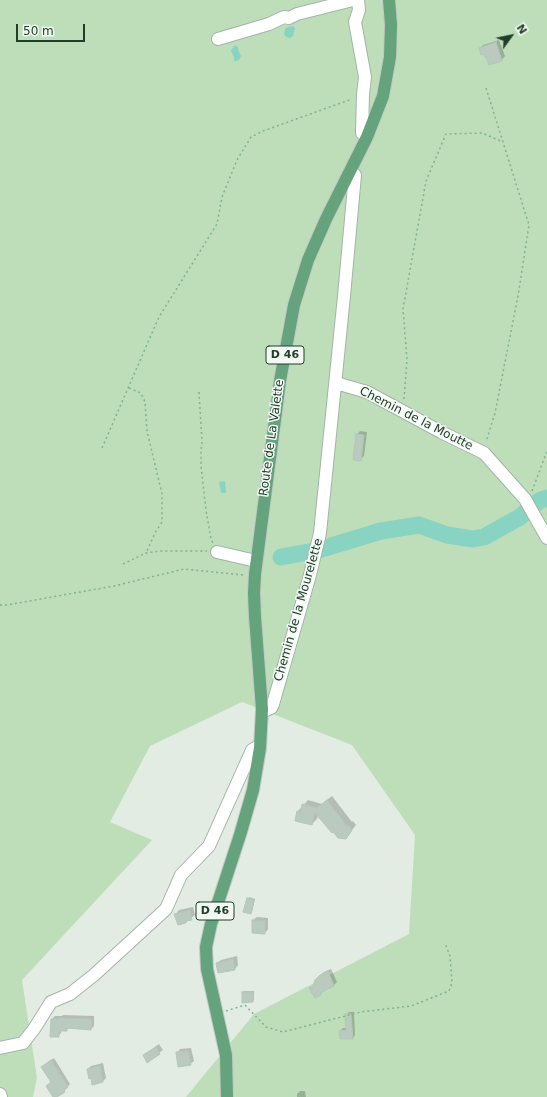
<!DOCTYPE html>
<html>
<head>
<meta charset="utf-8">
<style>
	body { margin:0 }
	#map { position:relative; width:547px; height:1097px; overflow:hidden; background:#e2ece3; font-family:"DejaVu Sans",sans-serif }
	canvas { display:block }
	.north { position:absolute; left:491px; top:16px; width:40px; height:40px; -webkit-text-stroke:3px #f2f9f3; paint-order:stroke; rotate:57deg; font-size:11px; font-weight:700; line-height:16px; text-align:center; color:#213e2b }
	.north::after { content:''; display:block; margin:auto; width:14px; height:18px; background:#213e2b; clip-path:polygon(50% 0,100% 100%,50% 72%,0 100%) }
	.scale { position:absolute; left:16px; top:24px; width:69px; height:18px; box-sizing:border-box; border:2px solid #213e2b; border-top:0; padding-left:5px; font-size:12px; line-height:14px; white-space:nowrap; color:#213e2b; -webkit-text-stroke:3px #f2f9f3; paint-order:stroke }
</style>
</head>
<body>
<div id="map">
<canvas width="547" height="1097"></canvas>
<div class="north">N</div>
<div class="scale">50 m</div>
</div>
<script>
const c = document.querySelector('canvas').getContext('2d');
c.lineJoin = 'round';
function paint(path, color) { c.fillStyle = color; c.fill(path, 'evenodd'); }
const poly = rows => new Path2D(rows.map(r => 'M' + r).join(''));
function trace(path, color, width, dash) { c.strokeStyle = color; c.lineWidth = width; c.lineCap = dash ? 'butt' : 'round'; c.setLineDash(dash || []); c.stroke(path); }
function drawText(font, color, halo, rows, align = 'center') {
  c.font = font + ' "DejaVu Sans",sans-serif'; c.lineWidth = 3; c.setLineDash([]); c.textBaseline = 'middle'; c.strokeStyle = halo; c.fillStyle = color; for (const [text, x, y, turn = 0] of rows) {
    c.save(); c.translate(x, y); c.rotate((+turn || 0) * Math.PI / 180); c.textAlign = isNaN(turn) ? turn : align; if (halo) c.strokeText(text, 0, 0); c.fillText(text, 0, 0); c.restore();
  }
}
paint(poly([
	[0,0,547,0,547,1097,186,1097,254,1014,409,934,415,835,352,745,242,702,150,746,110,822,152,840,22,980,37,1078,33,1097,0,1097]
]), '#bedeba');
paint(poly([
	[293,26,295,28,293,36,290,38,286,37,284,34,285,29,287,27],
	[236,45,238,47,239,52,241,56,239,60,236,61,234,61,234,57,231,51,233,47],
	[225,481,226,493,221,493,219,482]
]), '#88d3c2');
paint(poly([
	[499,40,505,56,502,60,490,64,484,53,480,48,483,45],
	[360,431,367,432,364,456,360,460,357,435],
	[332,796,352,822,353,821,356,825,346,838,318,815,317,819,312,824,296,820,298,811,308,800,322,804],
	[249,897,255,899,252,912,251,913,248,899],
	[193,907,195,915,186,922,176,914,179,910],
	[257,917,268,918,268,929,265,933,253,920],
	[237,956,238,965,235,969,217,963,221,960],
	[331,969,337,982,334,985,323,990,324,991,320,994,315,985,316,980,324,972],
	[244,991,254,991,254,1000,253,1001,243,992],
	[349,1012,354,1012,355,1035,353,1038,340,1031,343,1028,347,1028,346,1015],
	[63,1015,94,1016,94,1026,91,1029,69,1027,67,1030,61,1030,61,1033,58,1036,52,1019,55,1016,62,1016],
	[159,1044,163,1050,147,1061,144,1055],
	[191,1048,194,1061,190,1064,177,1053,180,1049],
	[54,1058,70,1084,64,1091,55,1097,54,1097,52,1082,45,1065],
	[103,1063,106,1078,103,1081,88,1069,91,1066],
	[300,1091,305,1091,306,1097,297,1097,297,1094]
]), '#0003');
trace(poly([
	[318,550,381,531,419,525,447,535,473,539,484,537,520,517,530,508,539,501,547,498],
	[281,557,314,551]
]), '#88d3c2', 17);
const building = poly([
	[496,42,502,61,489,65,486,57,485,58,484,54,481,55,479,48,496,42],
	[356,434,364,435,361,461,353,460,356,434],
	[327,800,347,826,348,825,352,830,346,839,338,838,333,832,332,833,315,813,312,825,295,821,297,811,301,812,302,804,317,808,327,800],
	[247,898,254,900,251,914,243,912,247,898],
	[190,910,192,920,186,921,186,923,178,925,174,914,190,910],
	[252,920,265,921,265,934,252,933,252,920],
	[233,959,235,970,218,973,216,963,233,959],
	[328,971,334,986,320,993,321,995,315,998,309,988,313,986,315,980,320,975,328,971],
	[242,992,253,992,253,1002,242,1003,242,992],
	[345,1014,351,1014,353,1039,340,1039,339,1031,346,1030,345,1014],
	[59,1018,92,1019,91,1030,67,1028,67,1031,59,1031,59,1037,50,1037,51,1019,59,1019,59,1018],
	[156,1047,160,1054,147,1063,143,1055,156,1047],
	[188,1051,191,1065,178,1067,176,1052,188,1051],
	[51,1060,68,1087,64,1090,65,1092,57,1097,53,1097,46,1086,51,1082,41,1067,51,1060],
	[100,1066,103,1082,92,1085,91,1078,89,1079,87,1069,100,1066]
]);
paint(building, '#bacabe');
trace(building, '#b4c6b8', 1);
const minor = poly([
	[358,0,359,10,355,22,365,77,363,94,362,133,367,137],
	[218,39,269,24,284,17,289,18,297,14,353,0],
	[336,383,367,392,441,432,484,453,525,499,547,538],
	[217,552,256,561],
	[262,709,266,710,271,708,273,704,310,575,320,533,344,296,355,175,350,171],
	[0,1048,23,1043,34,1029,51,1002,70,994,94,975,166,909,181,875,209,846,252,750,255,748,260,748],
	[0,1094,1,1097]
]);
const major = poly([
	[227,1097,226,1055,207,969,206,947,211,924,240,835,253,790,260,748,262,709,255,617,254,593,255,574,280,381,294,305,308,260,326,219,367,137,383,96,390,57,391,25,389,0]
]);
trace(minor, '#a4b4a8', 14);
trace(major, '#c1c9c4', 14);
trace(poly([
	[486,88,529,225,518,296,495,413,486,442],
	[129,388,141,393,145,402,147,431,162,494,162,522,155,533,146,553],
	[199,392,202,442,201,451,201,466,206,510,211,539,213,543],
	[404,399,407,360,403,309,426,181,446,134,482,133,503,142],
	[102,448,159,317,217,224,222,197,237,160,251,137,263,131,352,99],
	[532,491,547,451],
	[123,564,146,553,160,551,207,551],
	[0,605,7,605,114,586,184,569,244,575],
	[226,1011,245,1005,266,1027,283,1032,361,1012,411,1006,449,991,452,983,450,956,445,943]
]), '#81b190', 1.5, [2, 3]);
trace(minor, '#fff', 12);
trace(major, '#65a37c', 12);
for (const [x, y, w] of [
	[285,355,38],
	[215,911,38]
]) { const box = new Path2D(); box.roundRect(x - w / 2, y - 9, w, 18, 3); c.fillStyle = '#f2f9f3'; c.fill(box); trace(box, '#213e2b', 1); }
drawText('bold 11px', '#213e2b', null, [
	["D 46",285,355],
	["D 46",215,911]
]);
drawText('12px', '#213e2b', '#f2f9f3', [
	["Chemin de la Moutte",416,419,27],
	["Route de La Valette",272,438,-82],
	["Chemin de la Mourelette",299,610,-74]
]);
</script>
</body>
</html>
